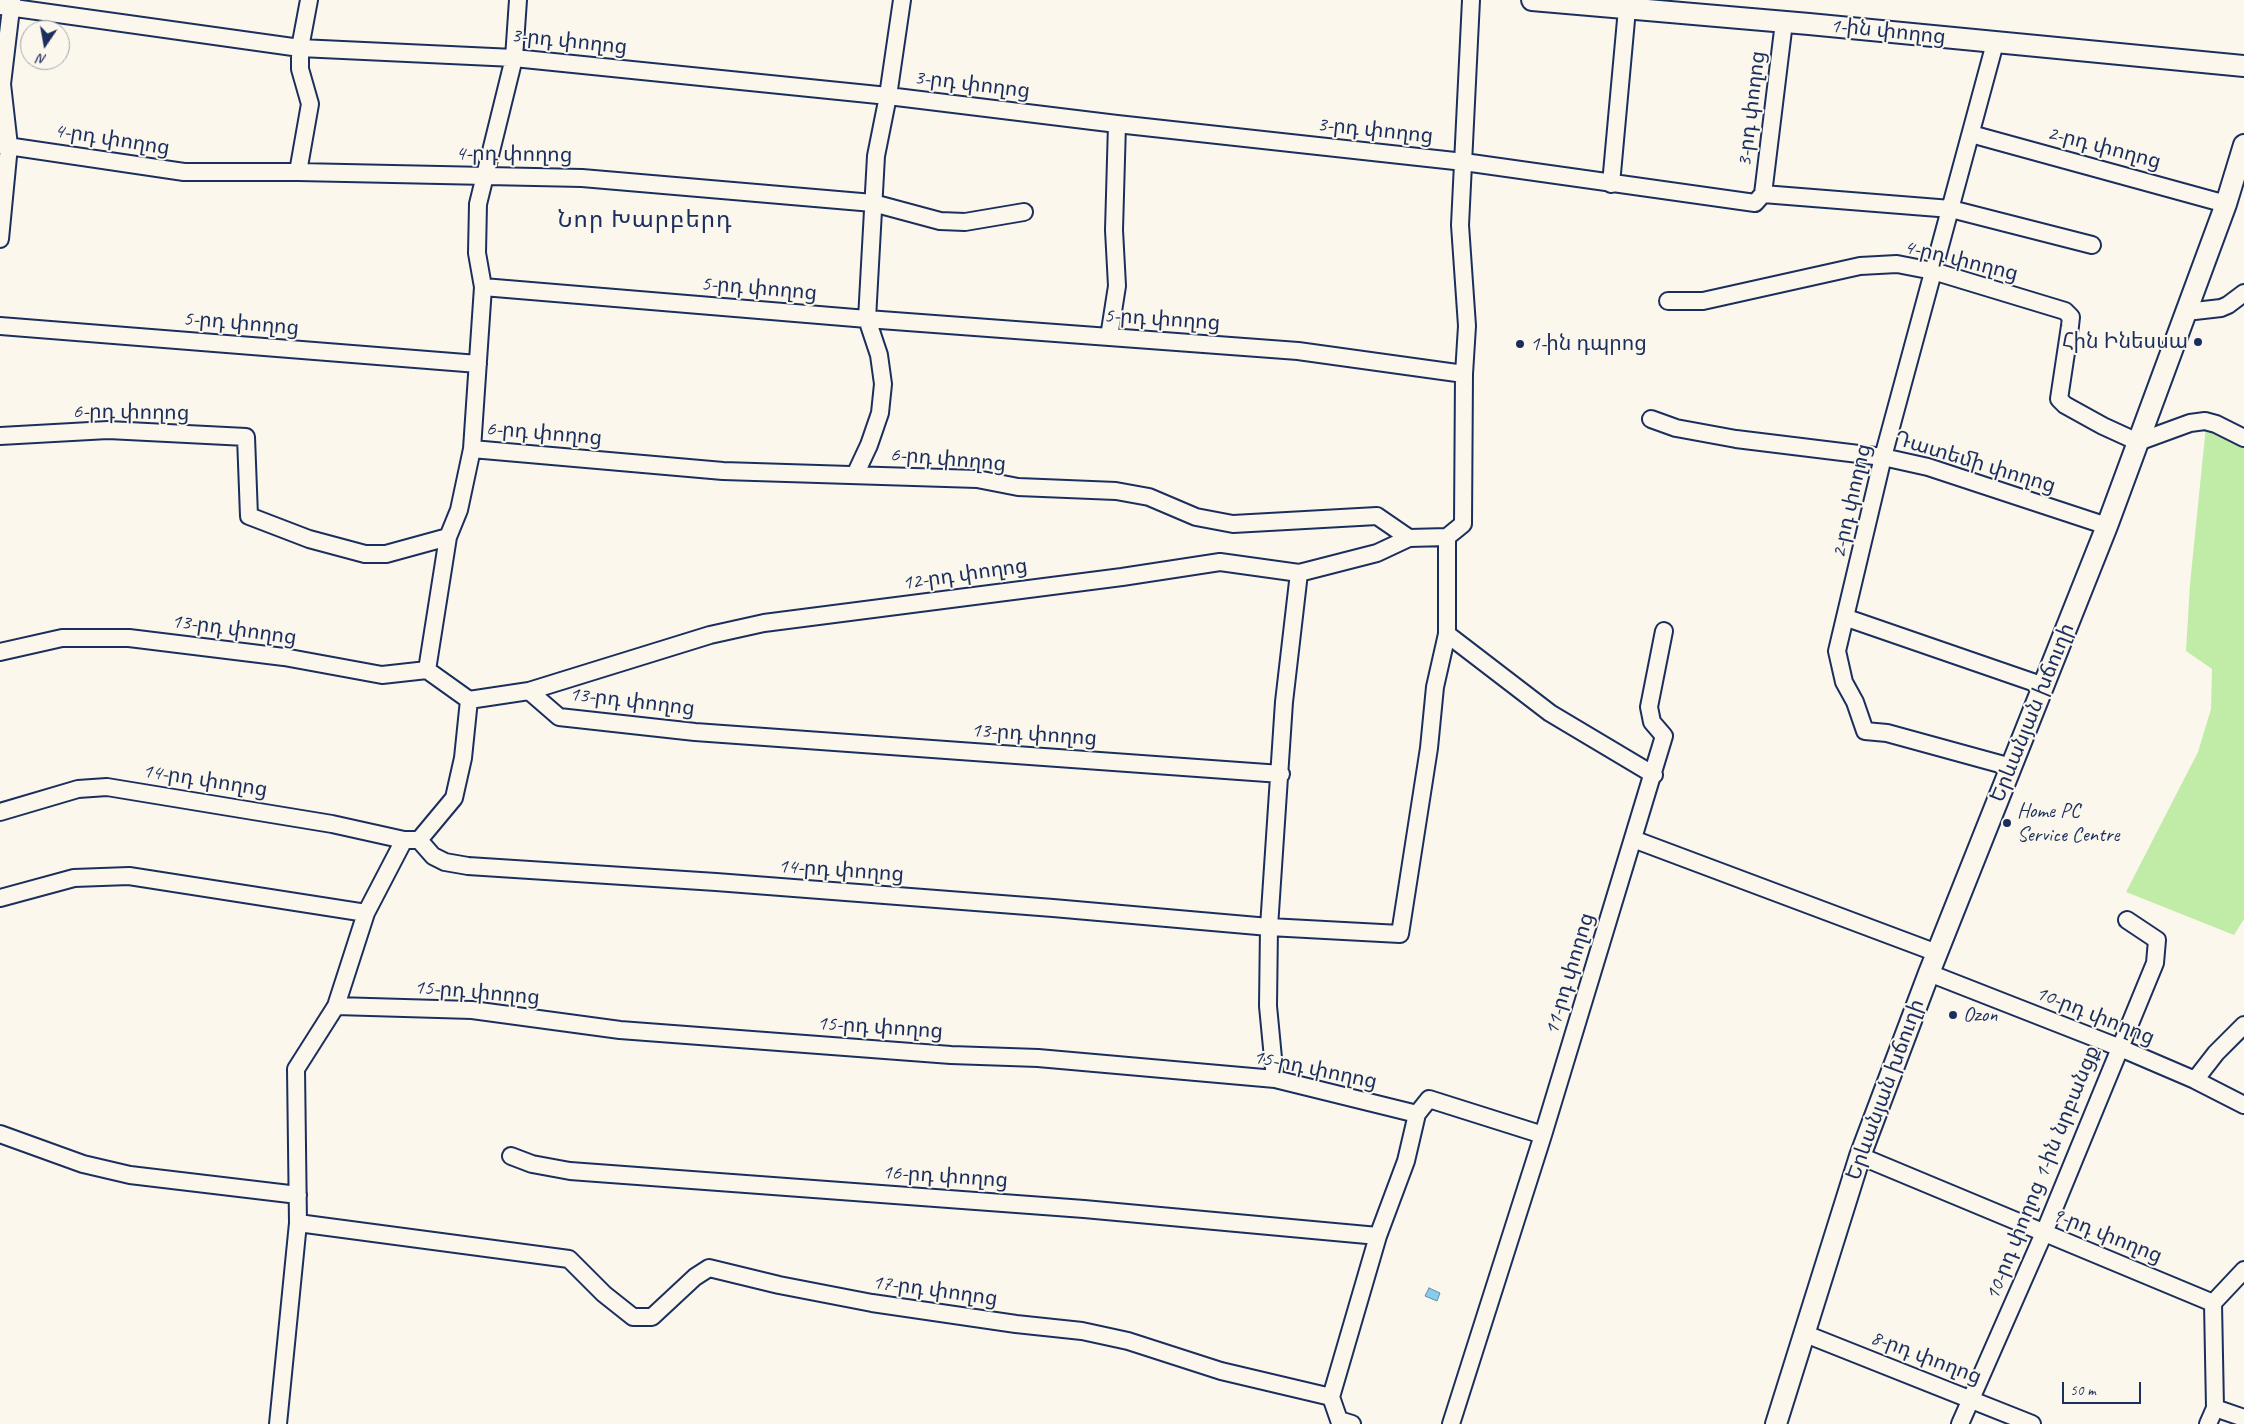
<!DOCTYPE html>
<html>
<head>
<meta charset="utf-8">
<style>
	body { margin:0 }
	#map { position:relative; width:2244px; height:1424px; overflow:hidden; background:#fbf7ec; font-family:Caveat,sans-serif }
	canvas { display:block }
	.north { position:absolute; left:20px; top:20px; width:50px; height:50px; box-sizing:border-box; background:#fbf7ec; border:1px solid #a1a7b3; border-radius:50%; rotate:192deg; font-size:14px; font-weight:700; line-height:20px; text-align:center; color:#1b2f5e }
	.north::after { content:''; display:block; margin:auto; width:18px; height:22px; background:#1b2f5e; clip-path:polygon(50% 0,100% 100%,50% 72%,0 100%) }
	.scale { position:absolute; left:2062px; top:1382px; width:79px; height:22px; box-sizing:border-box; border:2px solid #1b2f5e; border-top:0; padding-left:6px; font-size:15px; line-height:18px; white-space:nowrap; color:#1b2f5e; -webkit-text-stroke:4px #fbf7ec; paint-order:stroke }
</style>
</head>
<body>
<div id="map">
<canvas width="2244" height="1424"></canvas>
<div class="north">N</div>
<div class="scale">50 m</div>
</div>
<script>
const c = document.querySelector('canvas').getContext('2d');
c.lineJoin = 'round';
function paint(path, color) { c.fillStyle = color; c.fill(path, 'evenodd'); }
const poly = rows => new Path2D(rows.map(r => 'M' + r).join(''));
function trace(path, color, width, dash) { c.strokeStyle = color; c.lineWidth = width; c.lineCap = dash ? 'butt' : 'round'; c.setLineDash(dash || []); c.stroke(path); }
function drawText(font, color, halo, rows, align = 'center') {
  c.font = font + ' Caveat,"Noto Sans Armenian",sans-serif'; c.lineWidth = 4; c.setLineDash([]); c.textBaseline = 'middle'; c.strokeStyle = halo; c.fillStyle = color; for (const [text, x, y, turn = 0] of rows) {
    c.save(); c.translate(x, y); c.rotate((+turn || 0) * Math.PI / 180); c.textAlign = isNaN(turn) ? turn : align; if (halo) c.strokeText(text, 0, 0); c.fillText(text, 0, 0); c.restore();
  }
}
paint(poly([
	[2206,426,2244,444,2244,919,2234,935,2126,892,2198,752,2211,709,2212,669,2186,651,2190,584]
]), '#c1eca8');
const water = poly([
	[1429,1288,1440,1293,1437,1301,1425,1296,1429,1288]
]);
paint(water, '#89ccea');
trace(water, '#5d8db2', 1);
const minor = poly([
	[0,6,300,48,514,58,888,96,1117,124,1464,162,1755,203,1763,194,1784,22],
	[1995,43,1883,457,1837,651,1844,682,1855,702,1865,731,1887,733,2011,767],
	[1971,134,2226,204],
	[0,145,184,172,298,172,582,178,873,203,940,221,965,222,1024,212],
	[298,172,310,104,300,69,300,48,309,0],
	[1611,184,1627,9],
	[1763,194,1951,209,2092,245],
	[0,239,9,146,2,84,12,0],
	[483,287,867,319,1298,351,1464,374,1467,326,1460,225,1471,0],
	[1668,301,1703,301,1860,266,1897,264,1933,271,2065,311,2071,317,2070,326,2059,399,2065,405,2103,426,2138,442,2190,423,2205,421,2216,424,2244,438],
	[2186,312,2221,308,2228,305,2244,293],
	[0,326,478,364],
	[1109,337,1117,286,1114,230,1117,124],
	[1651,419,1676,428,1736,439,1883,457,1928,467,2107,526],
	[0,436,108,430,246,437,249,516,309,539,365,554,386,554,448,537],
	[472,449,723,471,977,479,1018,487,1116,491,1149,497,1196,517,1233,524,1377,516,1409,538],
	[855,475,869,445,880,413,883,384,879,355,867,319,876,156,888,96,902,0],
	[1847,618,2044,686],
	[1447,634,1550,713,1654,775],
	[0,652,62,638,129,638,284,657,382,675,427,670,469,700,529,691,710,635,764,623,1122,577,1220,562,1299,573,1377,553,1409,538,1447,537,1463,524,1464,374],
	[427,670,448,537,459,510,472,449,483,287,477,253,478,204,514,58,518,0],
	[529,691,559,717,695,732,1281,774],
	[0,812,78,789,107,787,332,824,404,840,419,840,454,798,463,758,469,700],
	[1633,839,1937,953],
	[419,840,433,856,445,862,468,866,716,882,1053,908,1269,927,1400,934,1429,748,1435,687,1447,634,1447,537],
	[0,898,74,878,129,876,366,913],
	[1929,973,2118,1047,2195,1080,2244,1105],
	[336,1006,472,1010,620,1030,951,1055,1038,1058,1275,1079,1417,1114],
	[1275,1079,1268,1006,1269,927,1284,702,1299,573],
	[2195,1080,2216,1053,2244,1025],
	[0,1134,83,1164,130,1175,298,1195],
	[511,1156,532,1164,570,1171,1084,1209,1378,1236],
	[1860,1156,2213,1303,2215,1408,2208,1424],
	[298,1223,569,1259,604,1294,633,1317,652,1317,695,1277,709,1268,779,1285,872,1303,1016,1324,1082,1331,1128,1341,1221,1371,1331,1397],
	[2213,1303,2244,1270],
	[1803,1333,2032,1424],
	[1331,1397,1378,1236,1406,1161,1417,1114,1429,1099,1543,1135],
	[1331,1397,1339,1420,1352,1424],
	[2215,1408,2244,1418],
	[278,1424,298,1223,296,1069,336,1006,366,913,404,840],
	[1451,1424,1543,1135,1664,736,1652,722,1649,707,1664,631],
	[1960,1424,2044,1233,2155,963,2157,940,2127,920]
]);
const major = poly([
	[1532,0,1809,24,2244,66],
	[1776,1424,1860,1156,1929,973,2107,526,2226,204,2244,145]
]);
trace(minor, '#1b2f5e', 20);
trace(major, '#1b2f5e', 24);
trace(minor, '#fbf7ec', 16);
trace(major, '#fbf7ec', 20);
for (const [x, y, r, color] of [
	[2198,342,5,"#1b2f5e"],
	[1520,344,5,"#1b2f5e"],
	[2007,823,5,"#1b2f5e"],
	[1953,1015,5,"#1b2f5e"]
]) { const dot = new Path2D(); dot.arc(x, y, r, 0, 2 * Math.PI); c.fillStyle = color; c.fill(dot); trace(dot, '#fbf7ec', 2); }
drawText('21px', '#1b2f5e', '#fbf7ec', [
	["1-ին փողոց",1888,32,6],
	["3-րդ փողոց",569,42,6],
	["3-րդ փողոց",972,85,7],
	["3-րդ փողոց",1752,109,-83],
	["3-րդ փողոց",1375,131,6],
	["4-րդ փողոց",112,140,9],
	["2-րդ փողոց",2104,148,15],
	["4-րդ փողոց",514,155,1],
	["4-րդ փողոց",1961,261,14],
	["5-րդ փողոց",759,289,5],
	["5-րդ փողոց",1162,320,4],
	["5-րդ փողոց",241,324,5],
	["6-րդ փողոց",131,413,1],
	["6-րդ փողոց",544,434,5],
	["6-րդ փողոց",948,460,5],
	["Դատեմի փողոց",1975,463,17],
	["2-րդ փողոց",1852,501,-77],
	["12-րդ փողոց",965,575,-8],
	["13-րդ փողոց",234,630,8],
	["13-րդ փողոց",632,702,7],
	["Երևանյան խճուղի",2033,713,-68],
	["13-րդ փողոց",1034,735,4],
	["14-րդ փողոց",205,781,9],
	["14-րդ փողոց",841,871,4],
	["11-րդ փողոց",1570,974,-73],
	["15-րդ փողոց",477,993,5],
	["10-րդ փողոց",2095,1016,22],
	["15-րդ փողոց",880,1028,4],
	["15-րդ փողոց",1315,1070,12],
	["Երևանյան խճուղի",1886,1090,-70],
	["10-րդ փողոց 1-ին նրբանցք",2043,1173,-68],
	["16-րդ փողոց",945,1177,4],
	["9-րդ փողոց",2107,1236,22],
	["17-րդ փողոց",935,1291,8],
	["8-րդ փողոց",1926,1358,21]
]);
drawText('21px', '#1b2f5e', '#fbf7ec', [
	["Հին Ինեսսա",2188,342,"right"],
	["1-ին դպրոց",1530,344],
	["Home PC",2017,811],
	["Service Centre",2017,835],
	["Ozon",1963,1015]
], 'left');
c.letterSpacing = '1px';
drawText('24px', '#1b2f5e', '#fbf7ec', [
	["Նոր Խարբերդ",645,221]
]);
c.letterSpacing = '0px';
</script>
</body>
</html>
